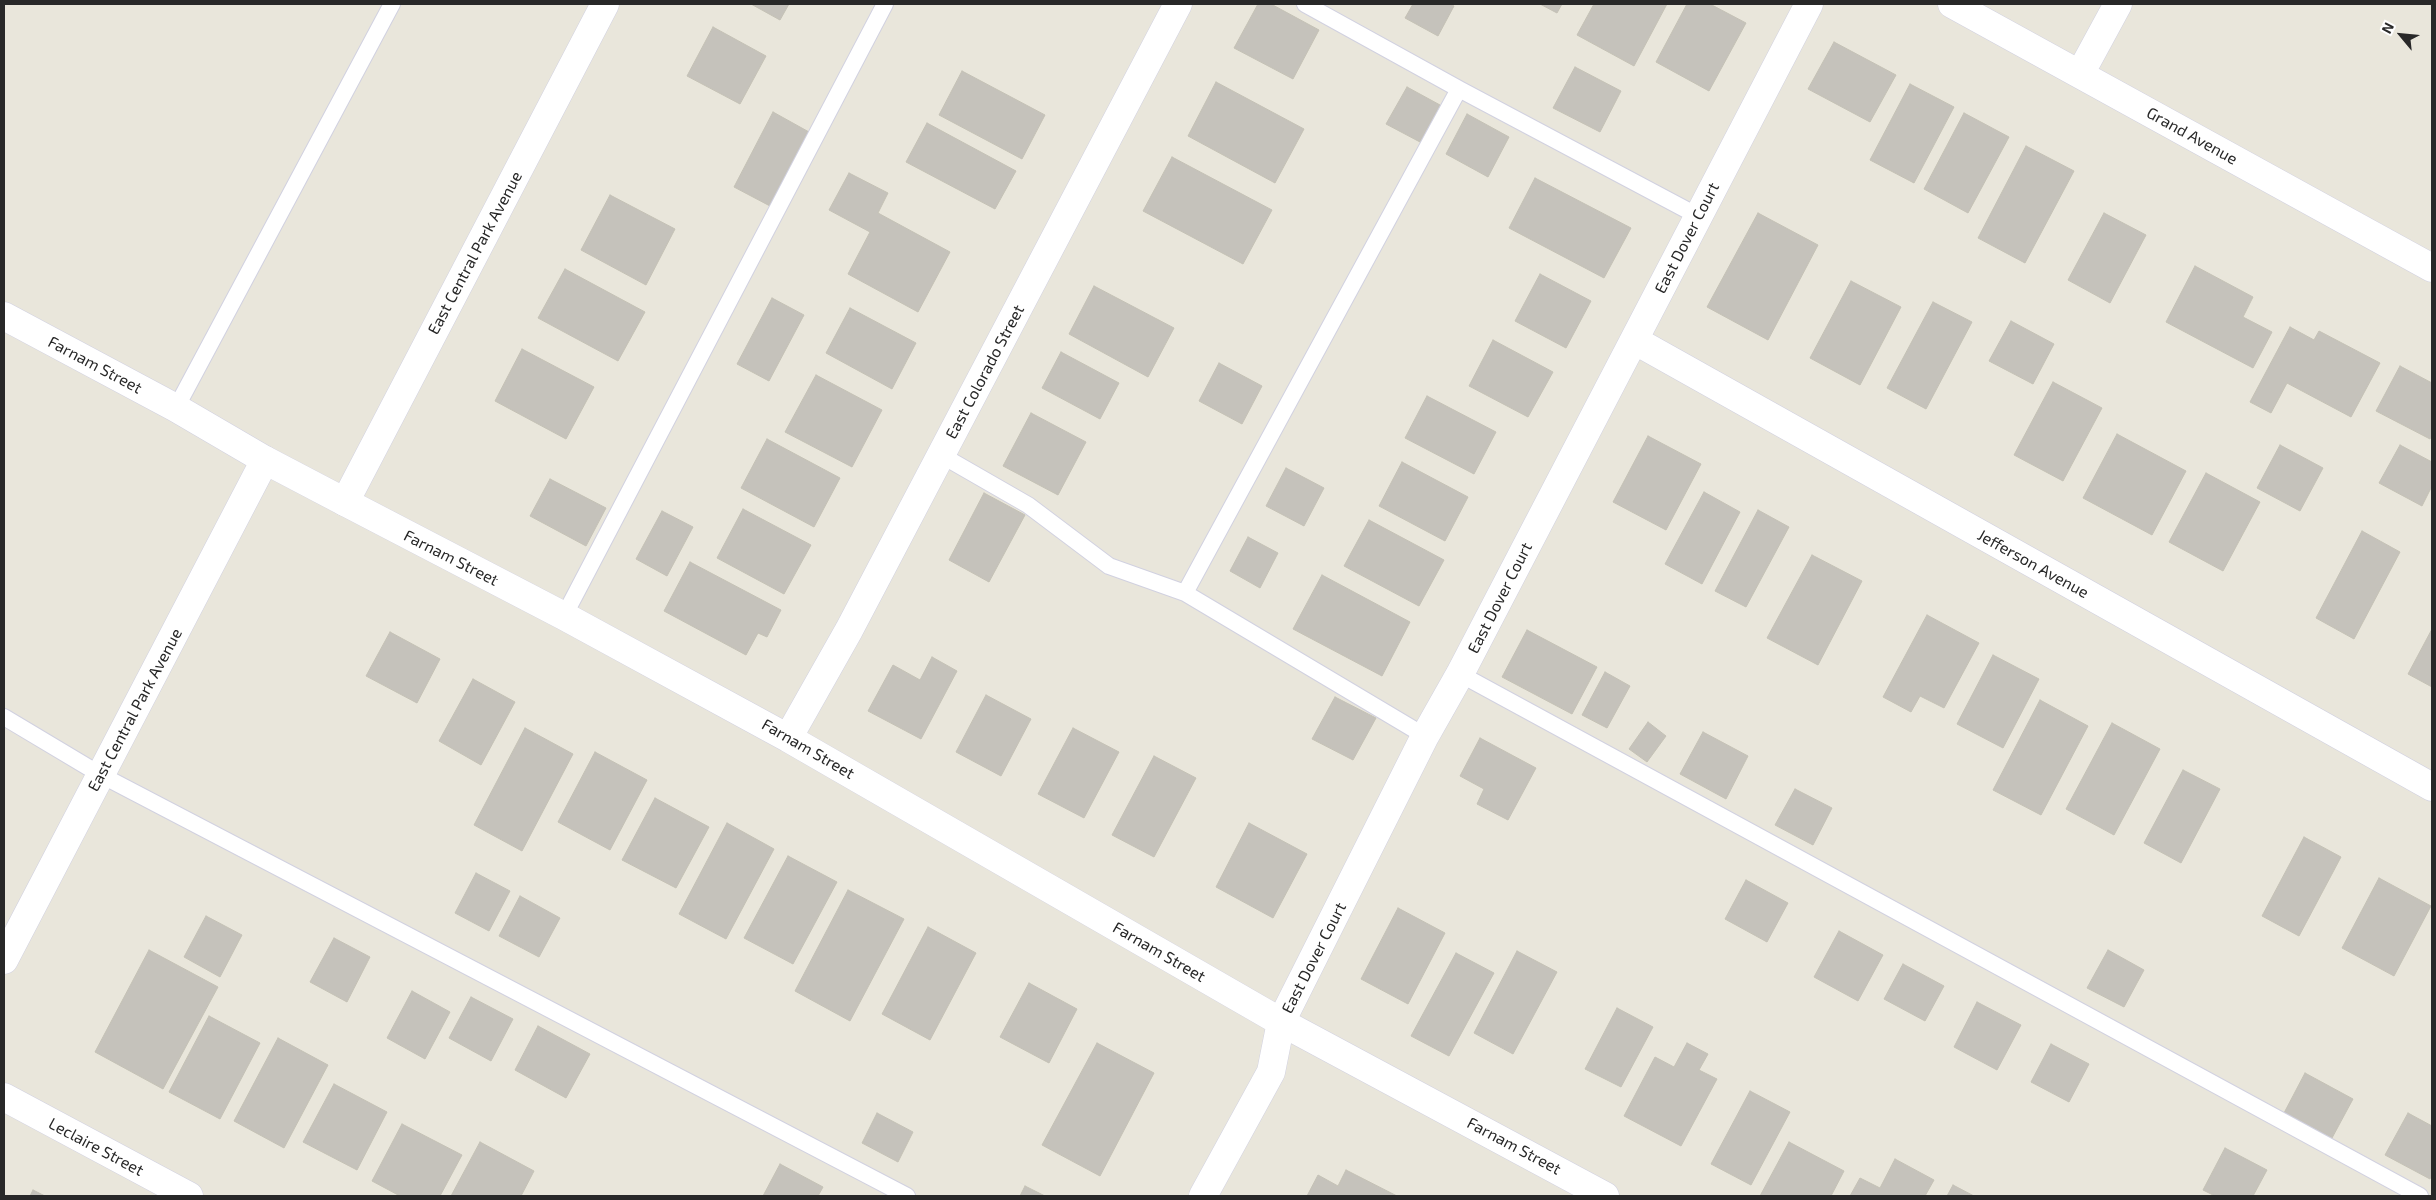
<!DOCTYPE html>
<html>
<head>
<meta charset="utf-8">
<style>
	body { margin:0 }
	#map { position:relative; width:2436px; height:1200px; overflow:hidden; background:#e9e6db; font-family:"Exo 2",sans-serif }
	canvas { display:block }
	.frame { position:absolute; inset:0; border:5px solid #282828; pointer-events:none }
	.north { position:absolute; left:2376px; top:10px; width:50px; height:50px; -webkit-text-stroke:4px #fff; paint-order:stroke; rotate:298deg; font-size:14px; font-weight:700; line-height:20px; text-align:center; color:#282828 }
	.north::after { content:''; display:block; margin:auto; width:18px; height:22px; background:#282828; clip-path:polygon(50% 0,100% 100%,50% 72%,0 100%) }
</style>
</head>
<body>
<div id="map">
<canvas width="2436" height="1200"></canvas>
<div class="frame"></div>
<div class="north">N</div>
</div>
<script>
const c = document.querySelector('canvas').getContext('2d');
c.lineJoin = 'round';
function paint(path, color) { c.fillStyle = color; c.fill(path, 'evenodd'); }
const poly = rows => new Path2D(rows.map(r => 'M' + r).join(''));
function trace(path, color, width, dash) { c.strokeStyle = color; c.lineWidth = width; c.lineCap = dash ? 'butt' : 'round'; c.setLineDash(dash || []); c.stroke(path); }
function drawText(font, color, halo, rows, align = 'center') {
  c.font = font + ' "Exo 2",sans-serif'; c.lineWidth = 4; c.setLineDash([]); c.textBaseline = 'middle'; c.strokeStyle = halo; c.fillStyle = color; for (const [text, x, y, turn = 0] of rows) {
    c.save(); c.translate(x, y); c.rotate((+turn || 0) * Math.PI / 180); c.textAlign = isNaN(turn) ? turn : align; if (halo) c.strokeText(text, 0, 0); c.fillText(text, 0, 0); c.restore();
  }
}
const building = poly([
	[751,4,789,4,780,20,751,4],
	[1258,4,1271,4,1319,30,1293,79,1234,48,1258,4],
	[1413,4,1450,4,1454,6,1438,36,1405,18,1413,4],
	[1540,4,1562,4,1557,13,1540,4],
	[1594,4,1667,4,1634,66,1577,35,1594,4],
	[1687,4,1710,4,1746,23,1709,91,1656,62,1687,4],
	[713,27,766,56,740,104,687,76,713,27],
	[1834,42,1896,75,1870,122,1808,89,1834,42],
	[1575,67,1621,91,1600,132,1553,108,1575,67],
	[962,71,1045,115,1022,159,939,115,962,71],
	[1216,82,1304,129,1275,183,1188,136,1216,82],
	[1910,84,1954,107,1914,183,1870,160,1910,84],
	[1407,87,1440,105,1420,142,1386,124,1407,87],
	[773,112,809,132,770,206,734,187,773,112],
	[1964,113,2009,137,1968,213,1924,189,1964,113],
	[1467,114,1509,137,1488,177,1446,154,1467,114],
	[927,123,1016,171,995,209,906,162,927,123],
	[2026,146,2074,171,2025,263,1978,238,2026,146],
	[1172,157,1272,210,1243,264,1143,211,1172,157],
	[849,173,888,193,878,213,950,252,918,312,848,274,870,232,829,210,849,173],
	[1535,178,1631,228,1604,278,1509,228,1535,178],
	[610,195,675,229,646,285,581,250,610,195],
	[1758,213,1818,245,1768,340,1707,307,1758,213],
	[2104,213,2146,235,2110,303,2068,280,2104,213],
	[2195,266,2253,297,2243,317,2272,332,2253,368,2166,322,2195,266],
	[565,269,645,312,618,361,538,318,565,269],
	[1540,274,1591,301,1566,348,1515,321,1540,274],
	[1851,281,1901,307,1860,385,1810,358,1851,281],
	[1094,286,1174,328,1148,377,1069,334,1094,286],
	[772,298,804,315,769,381,737,364,772,298],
	[1933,302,1972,322,1926,409,1887,388,1933,302],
	[850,308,916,343,892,389,826,353,850,308],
	[2011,321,2054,344,2033,384,1989,361,2011,321],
	[2290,327,2314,340,2319,331,2380,363,2351,417,2287,383,2271,413,2250,402,2290,327],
	[1493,340,1553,372,1528,417,1469,386,1493,340],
	[522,349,594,387,566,439,495,401,522,349],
	[1061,352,1119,383,1100,419,1042,388,1061,352],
	[1219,363,1262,386,1242,424,1199,401,1219,363],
	[2400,366,2432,383,2432,435,2430,439,2376,411,2400,366],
	[816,375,882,410,852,467,785,432,816,375],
	[2053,382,2102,408,2063,481,2014,455,2053,382],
	[1427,396,1496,432,1474,474,1405,438,1427,396],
	[1031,413,1086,442,1058,495,1003,466,1031,413],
	[2117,434,2186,471,2152,535,2083,498,2117,434],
	[1648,436,1701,464,1666,530,1613,502,1648,436],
	[767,439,840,478,814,527,741,488,767,439],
	[2280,445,2323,468,2300,511,2257,488,2280,445],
	[2400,445,2432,462,2432,486,2422,506,2379,483,2400,445],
	[1402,462,1468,497,1445,541,1379,506,1402,462],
	[1286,468,1324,488,1304,526,1266,506,1286,468],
	[2206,473,2260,502,2223,571,2169,542,2206,473],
	[550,479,606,508,586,546,530,516,550,479],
	[1704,492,1740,512,1702,584,1665,564,1704,492],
	[984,493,1025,515,989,582,949,560,984,493],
	[743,509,811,545,784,594,717,558,743,509],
	[1758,510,1789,527,1746,607,1715,591,1758,510],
	[662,511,693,527,667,576,636,559,662,511],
	[1369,520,1444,560,1419,606,1344,566,1369,520],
	[2362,531,2400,552,2354,639,2316,618,2362,531],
	[1248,537,1278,553,1260,588,1230,571,1248,537],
	[1812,555,1862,581,1818,665,1767,638,1812,555],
	[690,562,781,610,767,637,758,633,746,655,664,611,690,562],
	[1322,575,1410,622,1382,676,1293,629,1322,575],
	[1927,615,1979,643,1944,708,1920,696,1911,712,1883,697,1927,615],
	[2432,629,2432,687,2408,674,2432,629],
	[1527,630,1597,667,1572,714,1502,677,1527,630],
	[390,632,440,659,417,703,366,676,390,632],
	[1993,655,2039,679,2003,748,1957,724,1993,655],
	[932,657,957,671,921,739,868,711,893,665,920,680,932,657],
	[1605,672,1630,686,1607,728,1582,715,1605,672],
	[473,679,515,702,481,765,439,741,473,679],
	[986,695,1031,719,1001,776,956,752,986,695],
	[1335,697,1376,718,1353,760,1312,739,1335,697],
	[2040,700,2088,726,2041,815,1993,790,2040,700],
	[1648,722,1666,736,1647,762,1629,749,1648,722],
	[2112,723,2160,749,2114,835,2066,809,2112,723],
	[525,728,573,754,522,851,474,825,525,728],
	[1073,728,1119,752,1084,818,1038,794,1073,728],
	[1703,732,1748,756,1726,799,1680,774,1703,732],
	[1480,738,1536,768,1508,820,1477,804,1484,789,1460,776,1480,738],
	[595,752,647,780,610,850,558,822,595,752],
	[1154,756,1196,778,1154,857,1112,835,1154,756],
	[2183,770,2220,789,2181,863,2144,843,2183,770],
	[1795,789,1832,808,1813,845,1775,825,1795,789],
	[655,798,709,827,676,888,622,860,655,798],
	[727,823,774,849,726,939,679,914,727,823],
	[1249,823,1307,854,1273,918,1216,887,1249,823],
	[2304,837,2341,857,2299,936,2262,916,2304,837],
	[788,856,837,882,793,964,744,938,788,856],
	[476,873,510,891,489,931,455,913,476,873],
	[2379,878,2431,906,2394,976,2342,948,2379,878],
	[1746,880,1788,903,1767,942,1725,919,1746,880],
	[848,890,904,919,850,1021,795,991,848,890],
	[520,896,560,918,539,957,499,936,520,896],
	[1398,908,1445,933,1408,1004,1361,979,1398,908],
	[206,916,242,935,220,977,184,957,206,916],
	[928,927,976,953,930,1040,882,1014,928,927],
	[1839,931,1883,955,1858,1001,1814,977,1839,931],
	[334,938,370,957,347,1002,310,982,334,938],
	[149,950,218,987,163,1089,95,1052,149,950],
	[2108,950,2144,970,2124,1007,2087,988,2108,950],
	[1517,951,1557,972,1513,1054,1474,1033,1517,951],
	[1456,953,1494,973,1449,1056,1411,1036,1456,953],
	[1903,964,1944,986,1925,1021,1884,999,1903,964],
	[1029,983,1077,1009,1049,1063,1000,1037,1029,983],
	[412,991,450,1012,425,1059,387,1038,412,991],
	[471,997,513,1019,491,1061,449,1038,471,997],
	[1977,1002,2021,1025,1997,1070,1954,1047,1977,1002],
	[1617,1008,1653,1027,1621,1087,1585,1069,1617,1008],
	[209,1016,260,1043,220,1119,169,1092,209,1016],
	[538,1026,590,1054,566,1098,515,1070,538,1026],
	[278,1038,328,1065,284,1148,234,1121,278,1038],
	[1097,1043,1154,1073,1100,1176,1042,1145,1097,1043],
	[1687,1043,1708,1054,1699,1070,1717,1079,1681,1146,1624,1116,1655,1057,1674,1067,1687,1043],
	[2051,1044,2089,1064,2069,1102,2031,1082,2051,1044],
	[2305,1073,2353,1099,2332,1138,2284,1113,2305,1073],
	[334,1084,387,1112,357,1170,303,1142,334,1084],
	[1750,1091,1790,1112,1751,1185,1711,1164,1750,1091],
	[877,1113,913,1132,898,1162,862,1143,877,1113],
	[2408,1113,2432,1126,2432,1174,2430,1179,2385,1155,2408,1113],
	[402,1124,462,1155,440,1196,400,1196,372,1181,402,1124],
	[480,1142,534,1171,521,1196,451,1196,480,1142],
	[1789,1142,1844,1171,1831,1196,1760,1196,1789,1142],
	[2225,1148,2267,1170,2253,1196,2215,1196,2203,1190,2225,1148],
	[1895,1159,1934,1180,1925,1196,1850,1196,1860,1178,1880,1188,1895,1159],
	[780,1164,823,1187,818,1196,763,1196,780,1164],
	[1346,1170,1397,1196,1307,1196,1318,1175,1338,1186,1346,1170],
	[1953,1185,1974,1196,1947,1196,1953,1185],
	[1025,1186,1045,1196,1020,1196,1025,1186],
	[33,1190,45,1196,30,1196,33,1190]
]);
paint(building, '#c5c2bb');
trace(building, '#c4c1b5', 1);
const service = poly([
	[1305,4,1459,89],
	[176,408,392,4],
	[941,455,1028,505,1109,566,1185,593],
	[564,616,885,4],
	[1460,674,2420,1196],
	[4,717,101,775,907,1196],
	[1425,736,1185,593,1459,89,1698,216]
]);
const minor = poly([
	[1952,4,2432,268],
	[2080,74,2118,4],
	[4,316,176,408,265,460],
	[1634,340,2432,787],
	[345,502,564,616,788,738,1281,1022,1605,1196],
	[788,738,849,630,1178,4],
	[4,1097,189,1196],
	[1203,1196,1271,1072,1281,1022,1425,736,1460,674,1809,4]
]);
const tertiary = poly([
	[4,960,265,460,345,502,605,4]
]);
trace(service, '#d1d1e0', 18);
trace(minor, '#d1d1e0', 29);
trace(tertiary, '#d1d1e0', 29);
trace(service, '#fff', 16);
trace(minor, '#fff', 28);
trace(tertiary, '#fff', 28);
drawText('16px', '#282828', '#fff', [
	["Grand Avenue",2192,136,29],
	["East Dover Court",1687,238,-63],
	["East Central Park Avenue",475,253,-62],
	["Farnam Street",95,365,28],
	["East Colorado Street",985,372,-62],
	["Farnam Street",451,558,27],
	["Jefferson Avenue",2033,564,29],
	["East Dover Court",1500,598,-63],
	["East Central Park Avenue",135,710,-62],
	["Farnam Street",808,749,30],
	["Farnam Street",1159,952,30],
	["East Dover Court",1314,958,-63],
	["Farnam Street",1514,1146,28],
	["Leclaire Street",96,1147,28]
]);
</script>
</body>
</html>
